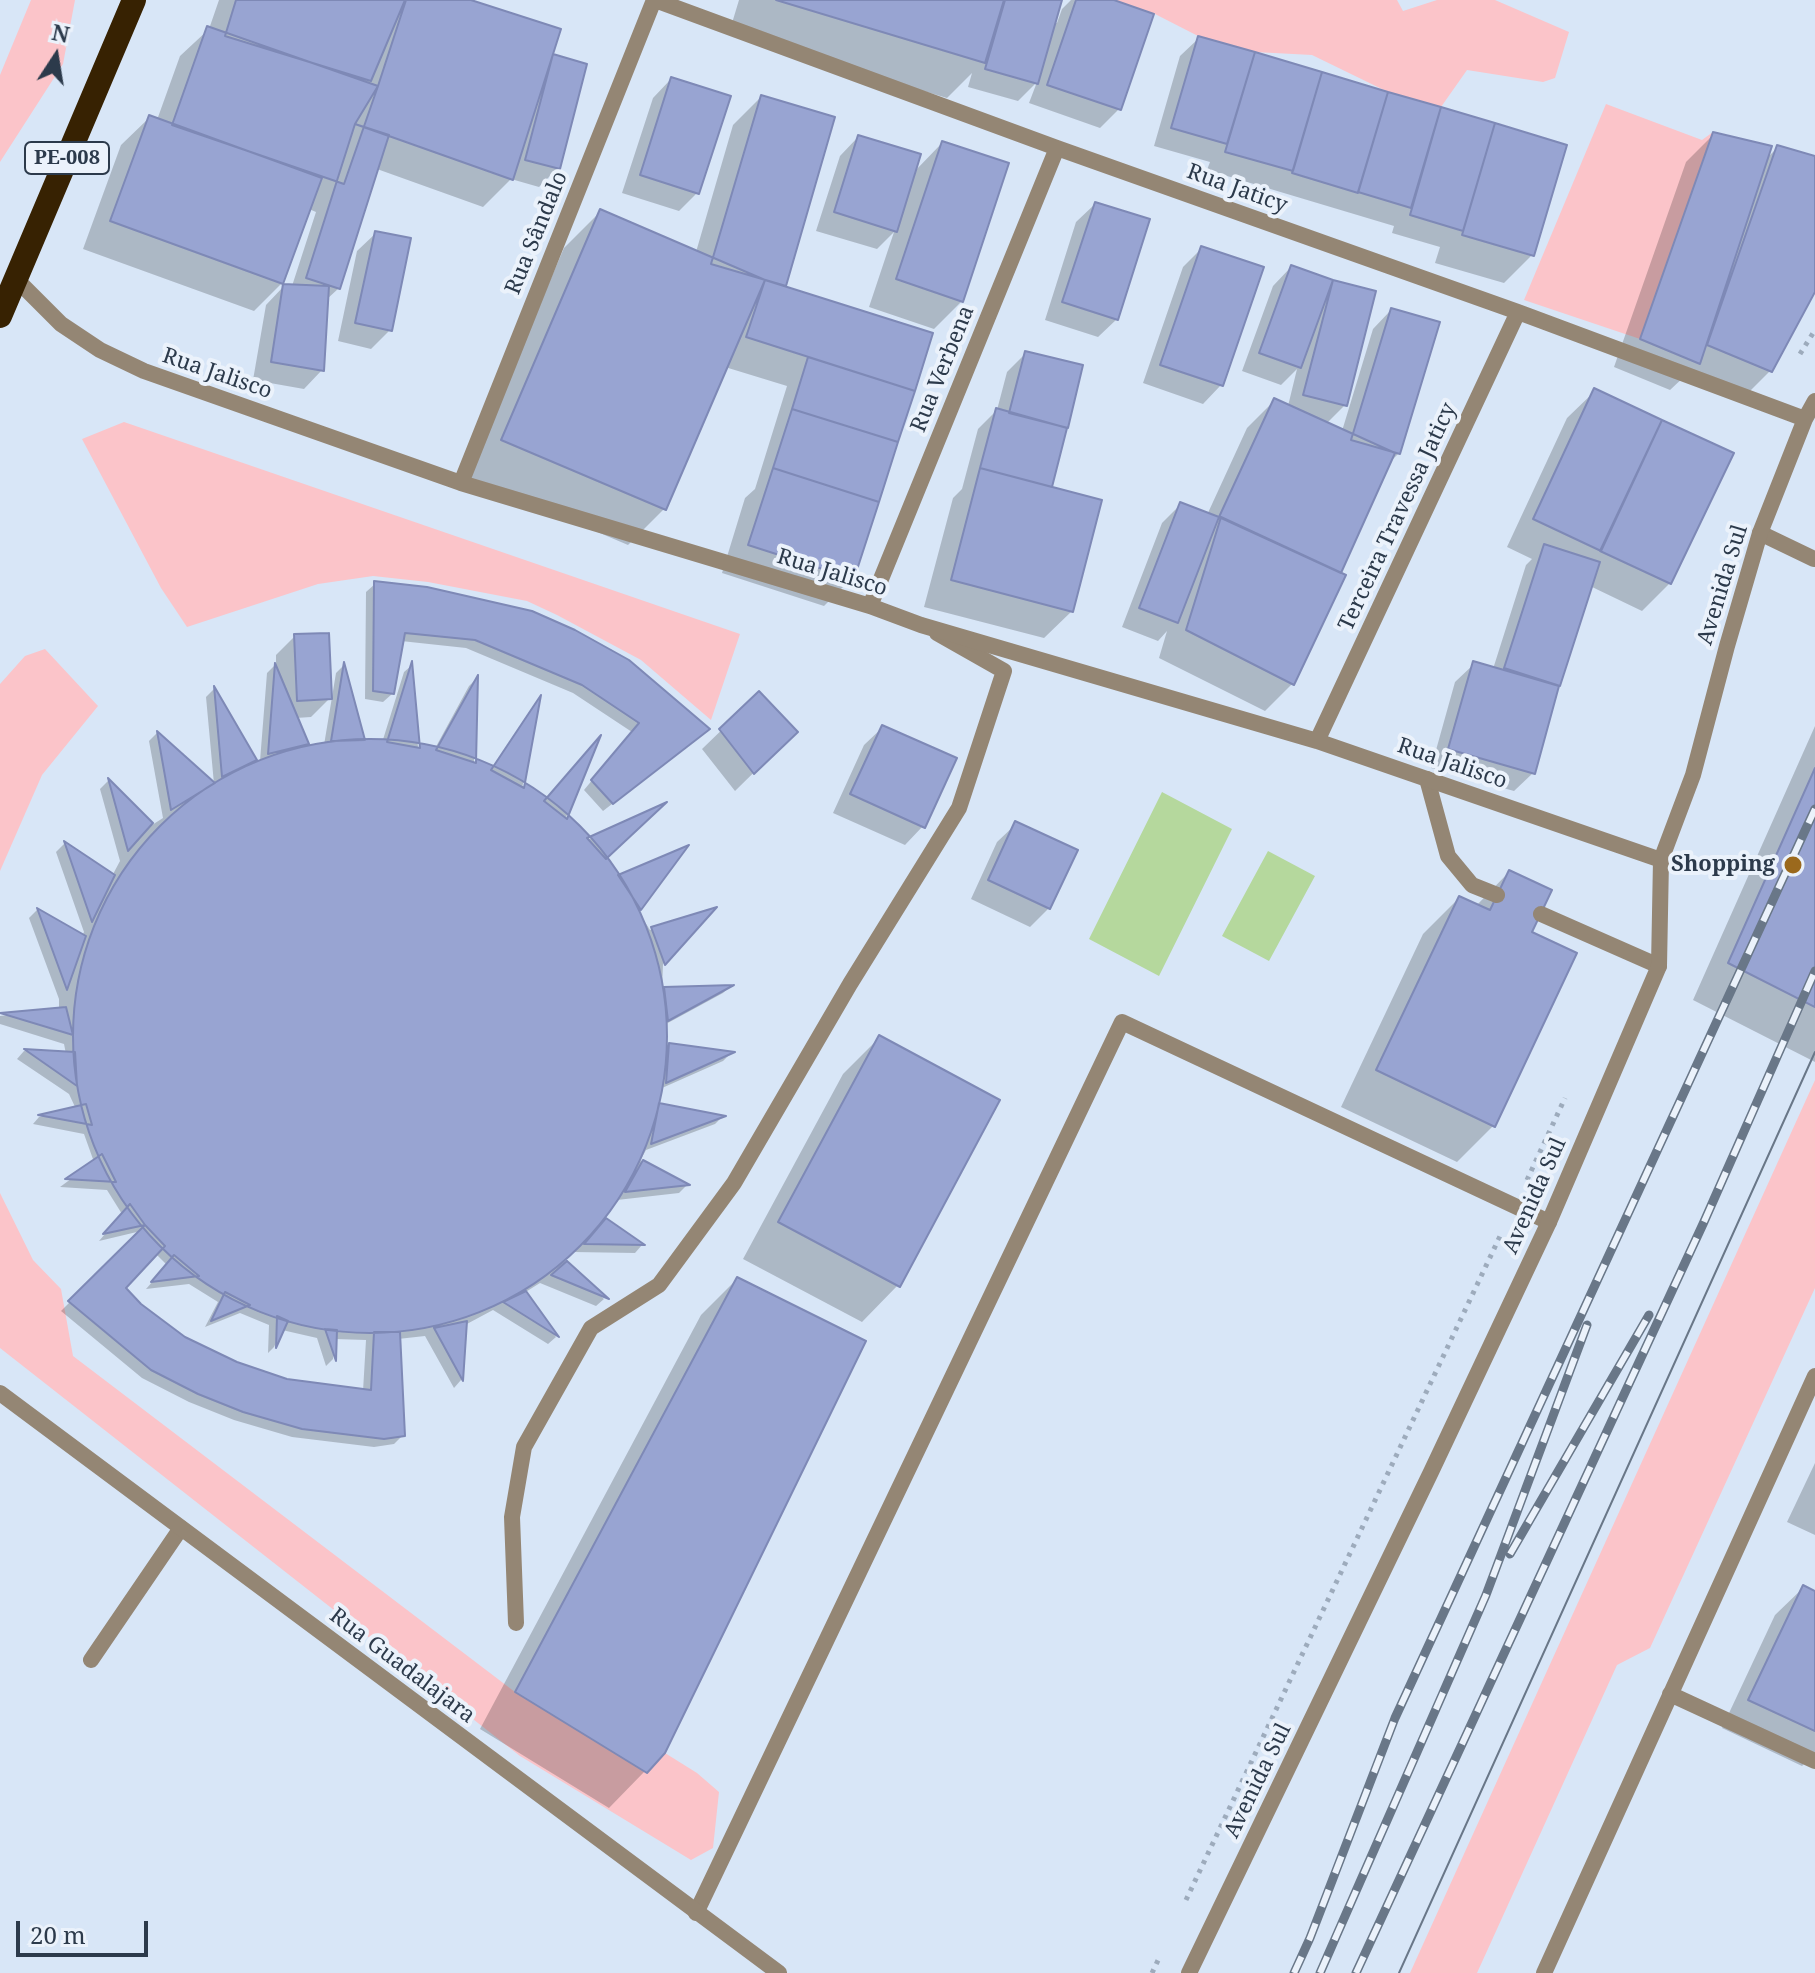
<!DOCTYPE html>
<html>
<head>
<meta charset="utf-8">
<style>
	body { margin:0 }
	#map { position:relative; width:1815px; height:1973px; overflow:hidden; background:#d8e6f7; font-family:"Noto Serif",serif }
	canvas { display:block }
	.north { position:absolute; left:16px; top:16px; width:80px; height:80px; -webkit-text-stroke:6px #ebf2fb; paint-order:stroke; rotate:12deg; font-size:22px; font-weight:700; line-height:32px; text-align:center; color:#2c3a4b }
	.north::after { content:''; display:block; margin:auto; width:28px; height:36px; background:#2c3a4b; clip-path:polygon(50% 0,100% 100%,50% 72%,0 100%) }
	.scale { position:absolute; left:16px; top:1921px; width:132px; height:36px; box-sizing:border-box; border:4px solid #2c3a4b; border-top:0; padding-left:10px; font-size:24px; line-height:28px; white-space:nowrap; color:#2c3a4b; -webkit-text-stroke:6px #ebf2fb; paint-order:stroke }
</style>
</head>
<body>
<div id="map">
<canvas width="1815" height="1973"></canvas>
<div class="north">N</div>
<div class="scale">20 m</div>
</div>
<script>
const c = document.querySelector('canvas').getContext('2d');
c.lineJoin = 'round';
function paint(path, color) { c.fillStyle = color; c.fill(path, 'evenodd'); }
const poly = rows => new Path2D(rows.map(r => 'M' + r).join(''));
function trace(path, color, width, dash) { c.strokeStyle = color; c.lineWidth = width; c.lineCap = dash ? 'butt' : 'round'; c.setLineDash(dash || []); c.stroke(path); }
function drawText(font, color, halo, rows, align = 'center') {
  c.font = font + ' "Noto Serif",serif'; c.lineWidth = 8; c.setLineDash([]); c.textBaseline = 'middle'; c.strokeStyle = halo; c.fillStyle = color; for (const [text, x, y, turn = 0] of rows) {
    c.save(); c.translate(x, y); c.rotate((+turn || 0) * Math.PI / 180); c.textAlign = isNaN(turn) ? turn : align; if (halo) c.strokeText(text, 0, 0); c.fillText(text, 0, 0); c.restore();
  }
}
paint(poly([
	[31,0,75,0,63,64,0,162,0,75],
	[1114,0,1397,0,1403,11,1437,0,1495,0,1569,32,1555,78,1543,82,1467,70,1441,107,1388,92,1312,55,1255,52,1198,36,1155,14],
	[1606,104,1702,140,1713,132,1640,339,1524,300],
	[124,422,740,634,711,720,641,660,557,615,527,601,428,582,373,576,318,584,187,627,161,588,82,439],
	[45,649,98,706,42,775,0,871,0,684,25,656],
	[1815,1080,1815,1288,1650,1648,1617,1665,1477,1973,1410,1973],
	[0,1193,33,1260,61,1289,73,1356,515,1692,647,1772,665,1753,697,1773,719,1792,713,1848,691,1860,520,1756,0,1348]
]), '#fbc4c9');
paint(poly([
	[1162,792,1232,829,1159,976,1089,939],
	[1268,851,1315,876,1269,961,1222,936]
]), '#b5d89d');
paint(poly([
	[219,0,465,0,551,56,585,65,558,168,539,187,511,179,483,207,377,169,339,288,326,300,322,370,304,389,253,380,266,305,284,286,292,286,316,212,309,209,282,283,254,311,83,249,121,145,149,118,157,120,180,56,209,29],
	[739,0,1060,0,1054,22,1057,23,1062,9,1071,0,1108,0,1119,109,1100,128,1029,103,1037,82,1018,101,968,87,972,73,947,98,729,33],
	[1199,38,1565,146,1532,255,1504,283,1435,263,1440,247,1392,233,1394,226,1207,170,1210,162,1154,146,1180,56],
	[671,79,698,192,679,211,622,193,653,98],
	[761,97,833,118,783,288,930,335,852,578,824,606,722,573,745,498,755,489,787,386,725,367,664,509,628,545,466,476,564,248,601,211,696,252,733,125],
	[1714,134,1766,159,1778,147,1815,158,1815,288,1771,370,1743,398,1686,375,1670,390,1614,367,1686,162],
	[858,137,914,172,942,143,962,301,934,329,869,307,894,232,877,249,816,231,840,156],
	[1095,204,1117,319,1098,337,1045,320,1076,222],
	[376,233,390,330,371,349,338,341,357,251],
	[1202,248,1221,385,1203,404,1143,383,1183,267],
	[1291,267,1332,282,1374,292,1345,405,1326,424,1342,431,1373,329,1391,310,1399,453,1389,463,1293,683,1265,711,1159,658,1167,631,1158,641,1122,627,1162,523,1180,505,1207,515,1247,428,1275,400,1288,406,1297,369,1281,385,1242,371,1273,286],
	[1026,353,1081,367,1049,488,1072,611,1044,638,924,607,953,498,962,489,978,429,997,410,1007,372],
	[1595,391,1670,583,1642,611,1590,586,1557,685,1533,773,1514,791,1431,768,1455,682,1474,664,1493,669,1526,565,1532,559,1507,547,1567,418],
	[375,584,698,737,603,811,584,790,632,732,573,693,466,648,401,641,392,694,383,702,365,699,366,592],
	[295,636,330,698,311,717,296,718,308,746,324,745,336,673,343,666,363,743,381,746,404,672,411,666,418,747,414,751,432,754,469,686,475,680,474,762,470,766,489,772,538,701,522,789,543,803,594,746,565,820,587,840,656,809,603,859,616,878,683,850,638,911,650,930,711,911,663,964,662,990,729,987,723,993,666,1024,667,1045,730,1054,723,1061,662,1088,657,1104,722,1117,715,1124,646,1150,640,1161,687,1185,679,1193,617,1200,604,1219,642,1245,635,1253,573,1252,564,1261,604,1299,596,1306,540,1283,524,1293,556,1337,548,1344,493,1310,465,1325,461,1380,454,1388,425,1336,398,1339,403,1435,394,1444,374,1447,292,1437,234,1420,189,1402,142,1378,61,1311,141,1231,99,1241,122,1214,107,1190,60,1187,94,1162,84,1134,33,1124,39,1117,76,1109,69,1094,17,1059,24,1051,66,1054,64,1044,0,1024,0,1016,59,1009,59,999,29,918,37,910,82,936,84,932,56,852,64,844,112,876,120,861,100,789,108,781,152,825,163,818,149,741,157,733,214,784,206,697,214,689,257,763,260,761,267,673,276,664,276,655],
	[155,1253,167,1265,146,1289,189,1284,218,1302,205,1327,240,1313,269,1325,268,1353,274,1347,282,1330,317,1338,326,1366,333,1359,335,1339,366,1340,363,1391,287,1381,236,1364,184,1339,140,1306,123,1288],
	[759,694,795,732,735,791,702,749],
	[1815,726,1815,1062,1693,1000],
	[883,727,923,826,905,845,833,813,864,745],
	[1016,824,1049,908,1030,927,971,899,997,842],
	[1509,872,1529,933,1493,1126,1457,1162,1341,1107,1423,934,1459,898,1476,906],
	[879,1038,898,1285,862,1322,743,1259,843,1074],
	[737,1279,645,1771,609,1808,480,1729,701,1315],
	[1815,1463,1815,1535,1787,1522],
	[1803,1588,1815,1593,1815,1753,1802,1766,1722,1728,1775,1615]
]), '#0003');
const building = poly([
	[236,0,405,0,371,81,225,36,236,0],
	[406,0,471,0,561,29,513,180,355,124,378,86,406,0],
	[776,0,1004,0,985,63,776,0],
	[1005,0,1062,0,1038,84,985,69,1005,0],
	[1076,0,1114,0,1154,14,1121,110,1047,85,1076,0],
	[207,26,378,86,344,184,172,125,207,26],
	[1198,36,1255,52,1227,144,1171,128,1198,36],
	[1255,52,1322,72,1293,171,1225,152,1255,52],
	[553,54,587,64,560,169,525,160,553,54],
	[1322,72,1388,92,1358,193,1292,173,1322,72],
	[671,77,731,96,699,194,640,175,671,77],
	[1388,92,1441,107,1411,208,1358,192,1388,92],
	[761,95,835,117,786,286,711,264,761,95],
	[1441,107,1495,123,1463,231,1410,215,1441,107],
	[149,115,322,178,283,284,110,221,149,115],
	[1495,123,1567,145,1534,256,1462,235,1495,123],
	[355,124,389,135,340,289,306,278,355,124],
	[1713,132,1772,146,1700,364,1640,339,1713,132],
	[858,135,921,154,897,232,834,212,858,135],
	[942,141,1009,163,963,302,896,279,942,141],
	[1777,145,1815,156,1815,292,1772,372,1707,345,1777,145],
	[1095,202,1150,219,1118,320,1062,302,1095,202],
	[600,209,765,280,666,510,501,440,600,209],
	[375,231,411,238,392,331,355,323,375,231],
	[1201,246,1264,267,1223,386,1160,365,1201,246],
	[1291,265,1333,280,1301,368,1259,353,1291,265],
	[765,280,933,333,915,391,746,337,765,280],
	[1333,280,1376,291,1347,406,1303,395,1333,280],
	[283,284,329,286,324,371,271,362,283,284],
	[1391,308,1440,322,1400,454,1351,440,1391,308],
	[1025,351,1083,365,1068,428,1009,413,1025,351],
	[808,357,915,391,898,442,792,409,808,357],
	[1594,388,1662,420,1601,551,1533,519,1594,388],
	[1274,398,1395,453,1341,573,1219,517,1274,398],
	[996,408,1067,428,1052,487,980,468,996,408],
	[792,409,898,442,879,502,773,468,792,409],
	[1662,420,1734,453,1671,584,1600,551,1662,420],
	[773,468,879,502,854,579,748,545,773,468],
	[980,468,1102,500,1073,612,951,580,980,468],
	[1180,502,1219,517,1178,623,1139,608,1180,502],
	[1221,517,1346,575,1294,685,1186,630,1221,517],
	[1544,544,1600,562,1560,686,1504,668,1544,544],
	[374,581,427,587,532,611,575,630,629,660,710,729,613,804,591,780,639,723,582,685,475,640,405,633,394,694,373,691,374,581],
	[329,633,332,699,297,701,294,634,329,633],
	[412,661,420,748,387,742,412,661],
	[1473,661,1559,686,1535,774,1448,749,1473,661],
	[344,662,365,740,331,741,344,662],
	[275,663,309,744,268,754,275,663],
	[478,675,476,763,436,750,478,675],
	[214,686,257,760,222,777,214,686],
	[759,691,798,732,754,774,719,729,759,691],
	[541,695,524,788,491,770,541,695],
	[882,725,957,758,925,828,850,794,882,725],
	[157,731,215,783,171,810,157,731],
	[601,735,567,819,544,801,601,735],
	'73 1036a297 297 0 1 1 594 0a297 297 0 1 1-594 0Z',
	[1815,768,1815,1007,1728,963,1815,768],
	[108,778,153,823,128,851,108,778],
	[667,802,606,859,587,838,667,802],
	[1015,821,1078,850,1050,909,988,880,1015,821],
	[64,841,115,875,92,922,64,841],
	[689,845,641,910,618,875,689,845],
	[1509,870,1552,890,1532,932,1577,953,1495,1127,1376,1070,1459,896,1490,910,1509,870],
	[717,907,665,965,651,927,717,907],
	[37,908,86,936,67,990,37,908],
	[734,985,668,1021,664,987,734,985],
	[66,1007,73,1035,0,1013,66,1007],
	[879,1035,1000,1100,900,1287,778,1222,879,1035],
	[669,1043,735,1052,666,1083,669,1043],
	[24,1049,75,1052,77,1086,24,1049],
	[659,1103,726,1116,651,1144,659,1103],
	[86,1104,92,1125,38,1115,86,1104],
	[102,1154,116,1182,65,1179,102,1154],
	[643,1160,690,1185,625,1192,643,1160],
	[130,1204,145,1225,103,1234,130,1204],
	[606,1218,645,1245,584,1244,606,1218],
	[145,1225,165,1246,126,1288,141,1304,185,1337,237,1362,287,1379,371,1390,374,1332,400,1332,405,1436,384,1439,302,1429,243,1412,198,1394,151,1370,68,1301,145,1225],
	[174,1255,199,1276,151,1282,174,1255],
	[567,1261,609,1299,551,1275,567,1261],
	[737,1277,866,1341,665,1753,647,1773,515,1692,737,1277],
	[526,1291,559,1337,503,1302,526,1291],
	[225,1292,250,1305,211,1321,225,1292],
	[277,1316,288,1321,276,1348,277,1316],
	[467,1321,463,1381,434,1328,467,1321],
	[325,1329,337,1330,336,1361,325,1329],
	[1803,1585,1815,1591,1815,1731,1748,1700,1803,1585]
]);
paint(building, '#98a4d2');
trace(building, '#7e89b6', 2);
trace(poly([
	[1800,354,1815,330],
	[1527,1180,1565,1098],
	[1186,1900,1502,1232],
	[1152,1973,1160,1956]
]), '#9dabbc', 5, [4, 6]);
trace(poly([
	[1760,533,1814,559],
	[1427,779,1448,856,1472,885,1497,895],
	[1541,914,1659,966],
	[516,1623,512,1517,524,1447,591,1328,659,1285,734,1183,850,984,959,808,1004,671,937,633],
	[91,1660,181,1528],
	[696,1913,1122,1022,1549,1222]
]), '#948674', 16);
trace(poly([
	[655,0,1057,148,1518,312,1805,419],
	[16,279,61,324,100,350,144,371,461,483,870,606,921,625,1317,741,1661,860],
	[461,483,654,0],
	[870,606,1057,148],
	[1317,741,1518,312],
	[0,1393,779,1973],
	[1670,1694,1815,1761],
	[1189,1973,1431,1472,1549,1222,1659,966,1661,860,1693,775,1727,646,1760,533,1805,419,1815,401],
	[1544,1973,1815,1376]
]), '#948674', 16);
trace(poly([
	[0,316,134,0]
]), '#372202', 24);
trace(poly([
	[1399,1973,1815,1052]
]), '#697788', 2);
const rail = poly([
	[1510,1554,1649,1315],
	[1294,1973,1310,1938,1395,1718,1815,809],
	[1320,1973,1486,1595,1587,1325],
	[1356,1973,1703,1224,1815,971]
]);
trace(rail, '#697788', 9);
trace(rail, '#ebf2fb', 6, [18]);
for (const [x, y, r, color] of [
	[1793,865,10,"#9b691d"]
]) { const dot = new Path2D(); dot.arc(x, y, r, 0, 2 * Math.PI); c.fillStyle = color; c.fill(dot); trace(dot, '#ebf2fb', 3); }
for (const [x, y, w] of [
	[67,158,84]
]) { const box = new Path2D(); box.roundRect(x - w / 2, y - 16, w, 32, 6); c.fillStyle = '#ebf2fb'; c.fill(box); trace(box, '#2c3a4b', 2); }
drawText('bold 20px', '#2c3a4b', null, [
	["PE-008",67,158]
]);
drawText('22px', '#2c3a4b', '#ebf2fb', [
	["Rua Jaticy",1237,189,20],
	["Rua Sândalo",537,233,-68],
	["Rua Verbena",943,369,-68],
	["Rua Jalisco",217,374,19],
	["Terceira Travessa Jaticy",1398,517,-65],
	["Rua Jalisco",832,573,17],
	["Avenida Sul",1723,585,-73],
	["Rua Jalisco",1452,764,19],
	["Avenida Sul",1535,1196,-66],
	["Rua Guadalajara",402,1666,37],
	["Avenida Sul",1258,1781,-64]
]);
drawText('bold 22px', '#2c3a4b', '#ebf2fb', [
	["Shopping",1775,865]
], 'right');
</script>
</body>
</html>
